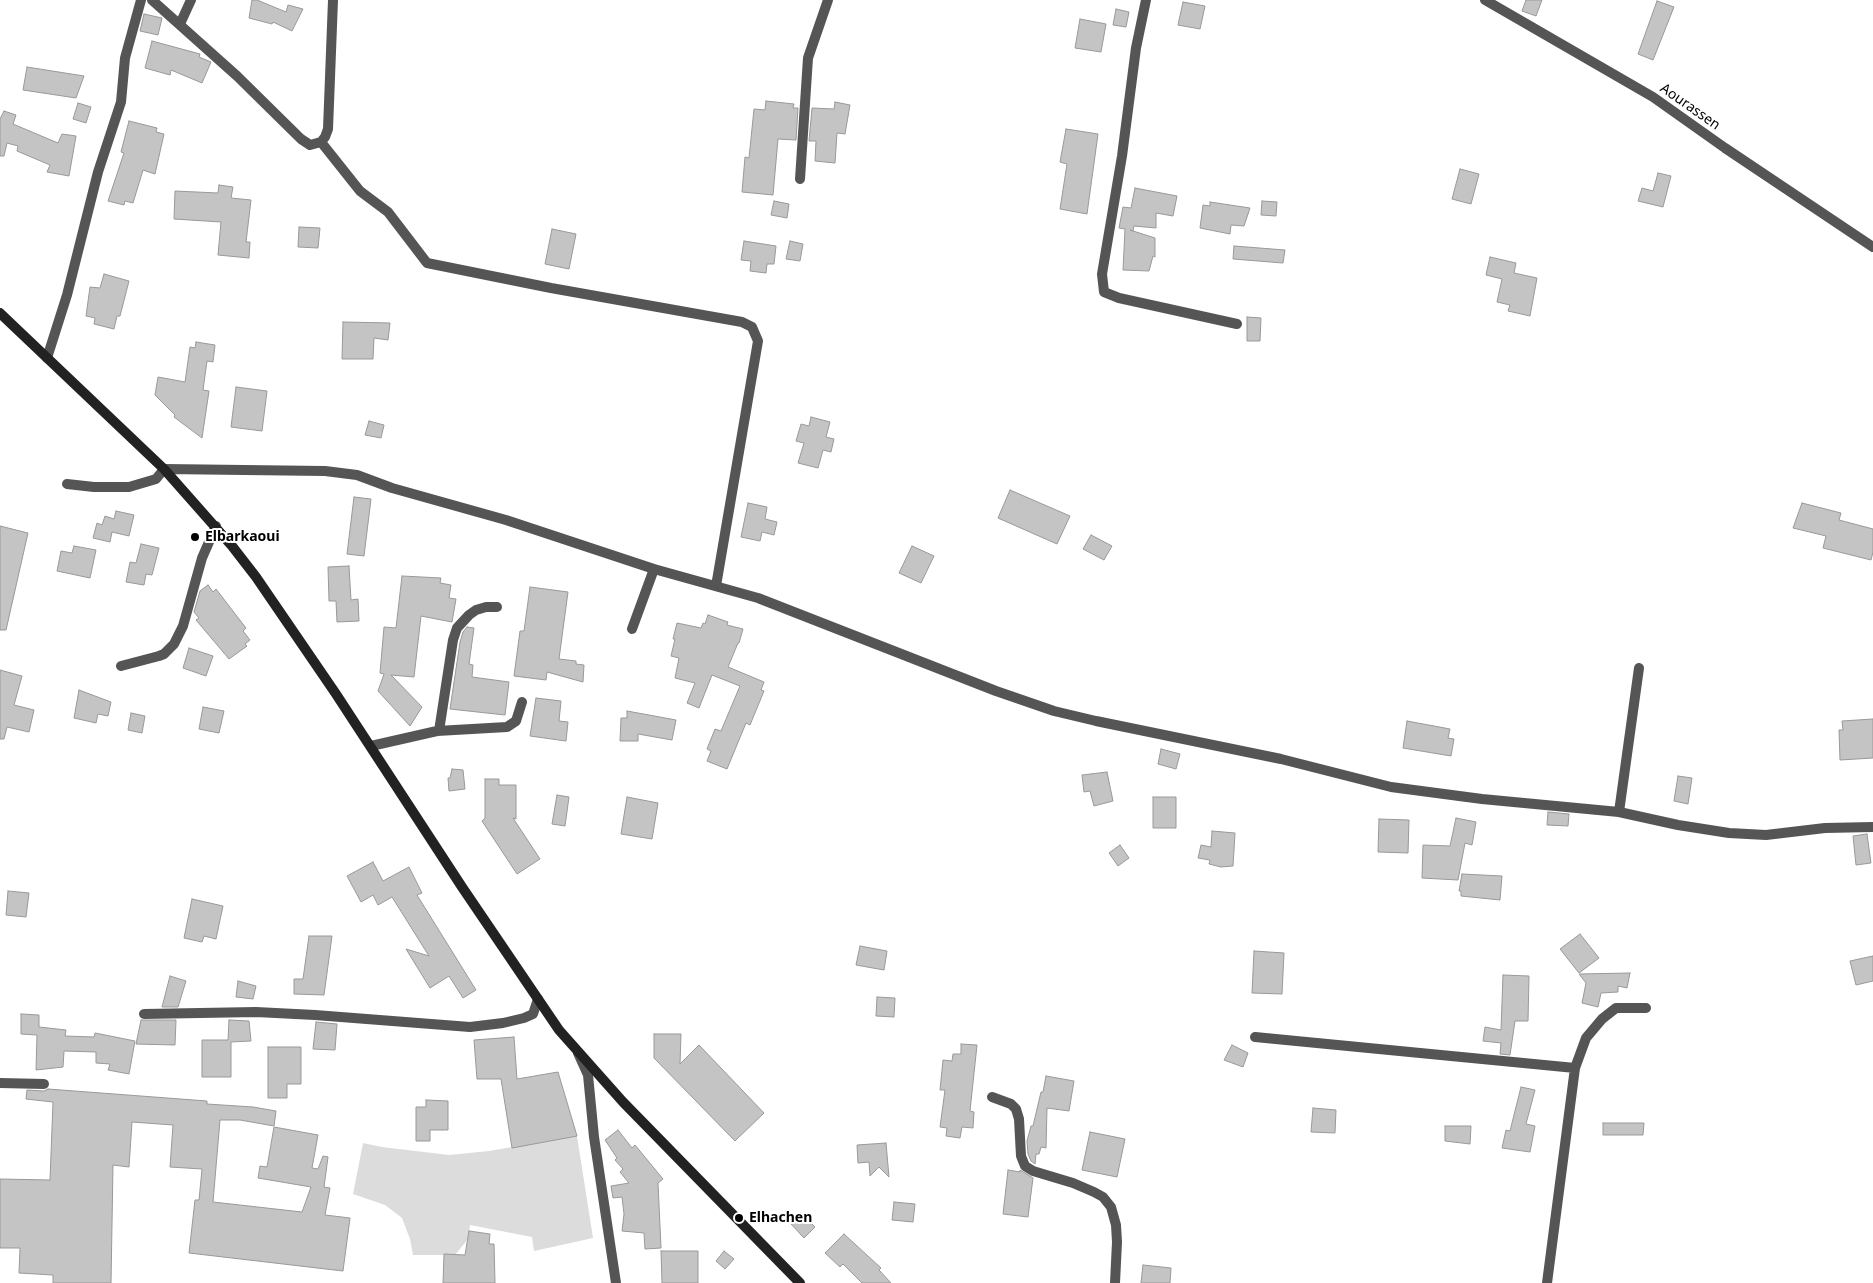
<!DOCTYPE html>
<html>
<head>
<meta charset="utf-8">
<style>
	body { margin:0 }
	canvas { display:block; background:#fff }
</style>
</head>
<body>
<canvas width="1873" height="1283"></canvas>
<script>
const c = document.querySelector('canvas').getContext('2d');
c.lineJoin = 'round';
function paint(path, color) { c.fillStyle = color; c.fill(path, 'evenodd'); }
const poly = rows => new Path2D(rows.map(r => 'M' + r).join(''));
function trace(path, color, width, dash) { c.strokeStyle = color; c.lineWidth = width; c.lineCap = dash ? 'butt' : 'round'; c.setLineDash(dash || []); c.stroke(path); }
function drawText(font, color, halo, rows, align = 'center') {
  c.font = font + ' "Noto Sans",sans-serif'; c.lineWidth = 4; c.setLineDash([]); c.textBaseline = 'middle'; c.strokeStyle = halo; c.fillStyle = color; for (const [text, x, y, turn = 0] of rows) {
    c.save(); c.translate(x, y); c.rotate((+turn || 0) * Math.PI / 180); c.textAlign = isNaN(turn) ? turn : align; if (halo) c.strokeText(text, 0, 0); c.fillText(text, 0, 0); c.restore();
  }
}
paint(poly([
	[577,1136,593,1238,534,1251,532,1237,470,1225,468,1239,455,1255,413,1255,410,1239,402,1218,385,1205,353,1194,363,1143,382,1147,449,1155,489,1151]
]), '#dcdcdc');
const building = poly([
	[252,0,257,0,286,12,288,5,303,9,292,31,273,22,272,24,249,18,252,0],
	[1526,0,1542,0,1536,16,1522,11,1526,0],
	[1657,1,1674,7,1653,60,1638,54,1657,1],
	[1183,2,1205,6,1200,29,1178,25,1183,2],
	[1116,9,1129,12,1126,27,1113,25,1116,9],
	[144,14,162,18,158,35,140,31,144,14],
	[1080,19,1106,24,1101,52,1075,48,1080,19],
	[152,41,200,54,199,57,211,62,202,83,171,70,170,75,145,68,152,41],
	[27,67,84,76,76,98,23,90,27,67],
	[766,101,794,104,793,108,798,108,796,140,778,139,773,195,742,192,745,157,749,158,754,109,765,110,766,101],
	[835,102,850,105,845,134,837,133,835,163,815,161,816,141,809,141,812,108,834,109,835,102],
	[78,103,91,107,86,123,73,119,78,103],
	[4,111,16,115,13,124,58,143,62,134,76,136,69,176,47,172,50,165,17,151,18,146,7,143,4,156,0,156,0,119,4,111],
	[129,121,157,128,156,132,164,134,155,174,143,170,133,203,125,201,124,205,108,201,124,153,121,152,129,121],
	[1066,129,1098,134,1087,214,1060,209,1067,164,1060,162,1066,129],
	[1460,169,1479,174,1471,204,1452,199,1460,169],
	[1658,173,1671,176,1663,207,1638,201,1642,188,1653,191,1658,173],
	[219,185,233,187,231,198,251,200,246,242,250,242,249,258,218,255,221,222,174,219,175,191,218,193,219,185],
	[1135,188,1177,196,1173,216,1156,213,1156,228,1134,226,1133,231,1130,230,1155,238,1155,257,1153,256,1149,271,1123,270,1125,229,1119,228,1123,207,1131,208,1135,188],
	[774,201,789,204,787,218,771,215,774,201],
	[1262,201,1277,202,1276,216,1261,215,1262,201],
	[1210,202,1250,208,1244,226,1231,225,1230,234,1200,228,1203,205,1210,206,1210,202],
	[299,227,320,228,318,248,298,247,299,227],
	[552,229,576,234,569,269,545,264,552,229],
	[744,241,776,246,774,264,767,264,766,273,750,271,751,261,741,260,744,241],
	[790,241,803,244,800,261,786,259,790,241],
	[1234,246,1285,250,1283,263,1233,259,1234,246],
	[1490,257,1516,263,1514,273,1537,278,1530,316,1508,311,1510,305,1497,302,1502,279,1486,275,1490,257],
	[104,274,129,281,120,316,117,316,114,329,94,324,95,318,86,316,90,287,100,288,104,274],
	[1247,317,1261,318,1260,341,1247,341,1247,317],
	[343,322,390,323,388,340,374,338,373,359,342,359,343,322],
	[196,342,215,345,213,362,207,361,203,390,209,391,202,438,174,417,175,415,155,395,158,377,185,382,190,347,195,348,196,342],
	[236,387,267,391,262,431,231,427,236,387],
	[811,417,830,422,826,437,834,439,831,452,823,450,818,468,798,463,804,443,796,441,801,424,809,426,811,417],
	[369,421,384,425,381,438,365,435,369,421],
	[1010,490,1070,516,1057,544,998,518,1010,490],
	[354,497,371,499,364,556,347,554,354,497],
	[748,503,767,507,765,519,777,522,774,535,762,532,760,541,741,537,748,503],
	[1802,503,1841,513,1839,520,1873,529,1873,552,1871,560,1823,548,1826,536,1793,528,1802,503],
	[116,511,134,515,129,536,112,532,110,542,93,538,97,523,102,525,105,516,114,519,116,511],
	[0,526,28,533,6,630,0,630,0,526],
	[1091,535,1112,546,1104,560,1083,549,1091,535],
	[141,544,159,548,152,575,146,574,144,585,126,582,130,562,136,563,141,544],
	[74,546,96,550,90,578,57,571,61,551,72,553,74,546],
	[912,546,934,556,921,583,899,573,912,546],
	[349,566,351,600,358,599,359,621,337,622,336,601,329,601,328,567,349,566],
	[402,576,441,578,440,583,451,585,449,598,456,599,452,622,421,616,414,677,391,675,422,707,410,726,378,691,384,674,380,673,384,627,396,628,402,576],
	[208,585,213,592,216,589,246,628,243,631,250,640,245,644,247,646,229,659,196,620,199,618,194,612,200,591,208,585],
	[530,587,568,592,559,659,576,661,576,664,584,665,583,682,547,672,546,680,514,676,520,631,524,631,530,587],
	[708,615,728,622,727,625,743,629,739,643,738,643,728,667,764,682,761,690,764,691,750,725,746,723,727,769,707,761,711,751,707,749,715,729,721,731,740,686,712,675,699,708,687,703,695,683,675,678,679,658,671,656,675,639,673,639,677,623,701,628,703,623,705,624,708,615],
	[467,627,474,628,469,664,473,665,472,677,509,682,505,715,450,709,460,642,463,632,467,627],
	[189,648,213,656,206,676,183,668,189,648],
	[0,670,22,676,14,705,34,710,29,732,7,727,4,739,0,739,0,670],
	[79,690,111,702,108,716,98,714,96,723,74,718,79,690],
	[536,698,561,701,559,721,568,722,566,741,530,736,536,698],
	[203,707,224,711,219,733,199,729,203,707],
	[627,711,676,720,672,740,638,734,638,741,620,741,621,718,627,718,627,711],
	[131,713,145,716,142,733,128,730,131,713],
	[1873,719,1873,758,1840,760,1839,730,1843,730,1842,721,1873,719],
	[1407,721,1450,729,1448,738,1454,739,1451,756,1403,748,1407,721],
	[1161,749,1180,754,1176,769,1158,764,1161,749],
	[452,769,463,770,465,789,449,791,448,778,450,778,452,769],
	[1107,772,1113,801,1094,806,1090,791,1084,792,1082,775,1107,772],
	[1678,776,1692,778,1688,804,1674,801,1678,776],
	[485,779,499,779,499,785,516,785,516,819,513,818,540,859,517,874,482,821,485,818,485,779],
	[557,795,569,797,565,826,552,824,557,795],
	[627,797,658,803,652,839,621,834,627,797],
	[1153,797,1176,797,1176,828,1153,828,1153,797],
	[1548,812,1569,814,1568,826,1547,825,1548,812],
	[1456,818,1476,822,1472,845,1465,843,1458,880,1422,878,1423,845,1450,846,1456,818],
	[1379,819,1409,820,1408,853,1378,852,1379,819],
	[1212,831,1235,833,1233,866,1221,867,1209,864,1210,860,1198,858,1201,845,1211,847,1212,831],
	[1867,834,1871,863,1856,865,1853,836,1867,834],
	[1120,845,1129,858,1118,866,1109,853,1120,845],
	[373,862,383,881,409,867,422,893,417,895,476,990,463,998,449,976,430,988,406,949,429,956,392,897,378,905,373,895,361,902,347,876,373,862],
	[1462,874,1502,876,1500,900,1461,896,1461,891,1459,891,1462,874],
	[8,891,29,893,26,917,6,915,8,891],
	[192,899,223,906,216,939,204,936,202,942,184,938,192,899],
	[1580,934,1599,958,1579,973,1560,949,1580,934],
	[309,936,332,936,324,995,294,994,294,979,303,979,309,936],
	[860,946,887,951,884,970,856,965,860,946],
	[1254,951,1284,953,1282,994,1252,993,1254,951],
	[1873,956,1873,981,1856,985,1850,961,1873,956],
	[1630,973,1627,988,1618,986,1618,992,1601,993,1598,1007,1582,1003,1586,983,1579,974,1630,973],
	[1503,975,1529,976,1528,1021,1515,1021,1510,1055,1500,1054,1501,1043,1483,1041,1485,1027,1501,1030,1503,975],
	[170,976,186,981,178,1007,162,1007,170,976],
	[238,981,256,986,253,999,236,997,238,981],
	[877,997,895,998,894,1017,876,1016,877,997],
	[21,1014,39,1015,39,1027,66,1030,65,1036,94,1037,95,1033,135,1041,129,1074,108,1070,110,1064,96,1063,96,1052,64,1051,63,1067,36,1070,37,1035,21,1034,21,1014],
	[141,1020,176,1020,175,1045,136,1044,141,1020],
	[229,1020,249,1021,251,1041,231,1042,231,1077,202,1077,202,1040,228,1040,229,1020],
	[316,1022,337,1024,335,1050,313,1049,316,1022],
	[654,1034,681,1034,680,1064,699,1045,764,1113,735,1141,654,1058,654,1034],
	[514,1037,517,1079,558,1072,577,1136,512,1148,501,1079,477,1079,474,1040,514,1037],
	[961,1044,977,1045,970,1111,974,1112,973,1128,962,1127,960,1138,946,1136,947,1128,940,1127,945,1090,940,1090,943,1060,952,1061,953,1054,961,1054,961,1044],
	[1232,1045,1248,1053,1243,1067,1224,1060,1232,1045],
	[268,1047,301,1047,301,1084,287,1084,287,1098,268,1098,268,1047],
	[1046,1076,1074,1081,1069,1111,1047,1108,1046,1148,1041,1147,1039,1154,1036,1154,1035,1164,1031,1161,1028,1154,1027,1141,1031,1126,1033,1126,1041,1092,1043,1092,1046,1076],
	[1521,1087,1535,1090,1526,1124,1535,1126,1530,1152,1502,1148,1506,1130,1510,1131,1521,1087],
	[48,1089,207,1101,207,1104,253,1107,276,1111,274,1126,240,1120,220,1120,213,1202,302,1212,311,1187,258,1178,260,1166,267,1167,274,1127,318,1135,312,1168,318,1169,323,1156,328,1157,324,1187,330,1188,325,1215,350,1218,343,1271,189,1253,195,1200,199,1200,202,1169,170,1167,173,1125,132,1122,129,1167,113,1165,111,1283,53,1283,53,1275,19,1273,20,1248,0,1248,0,1179,50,1180,53,1102,26,1099,27,1090,44,1091,48,1089],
	[426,1100,448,1101,448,1130,430,1130,430,1141,416,1141,416,1107,426,1107,426,1100],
	[1313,1108,1336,1110,1335,1133,1311,1132,1313,1108],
	[1603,1123,1644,1123,1643,1135,1603,1135,1603,1123],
	[1445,1126,1471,1126,1470,1144,1445,1141,1445,1126],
	[618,1130,632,1148,635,1145,663,1179,658,1183,661,1248,645,1249,644,1233,622,1231,624,1214,622,1197,613,1198,611,1186,629,1183,620,1172,623,1169,615,1160,617,1158,605,1140,618,1130],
	[1090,1132,1125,1139,1117,1177,1082,1170,1090,1132],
	[886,1143,889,1177,879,1167,870,1176,869,1162,858,1163,857,1145,886,1143],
	[1008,1170,1020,1172,1020,1170,1033,1178,1028,1217,1003,1214,1008,1170],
	[894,1202,915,1204,913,1222,892,1220,894,1202],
	[801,1213,815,1227,804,1238,791,1224,801,1213],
	[469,1231,490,1234,489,1244,494,1244,495,1283,443,1283,444,1254,465,1255,469,1231],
	[844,1234,881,1268,879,1270,891,1283,862,1283,843,1264,840,1267,825,1253,844,1234],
	[661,1251,698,1251,698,1283,662,1283,661,1251],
	[724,1251,734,1259,725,1269,716,1261,724,1251],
	[1143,1265,1171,1268,1170,1283,1141,1283,1143,1265]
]);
paint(building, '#c4c4c4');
trace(building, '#999', 1);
trace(poly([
	[152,0,237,76,301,139,310,145,321,142,325,137,328,129,333,0],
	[1146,0,1136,48,1122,156,1102,274,1104,292,1119,298,1237,324],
	[1485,0,1653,97,1725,148,1873,247],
	[180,24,191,0],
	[321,142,360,191,388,212,427,263,551,288,742,322,752,327,758,341,716,586],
	[800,179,808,58,828,0],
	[47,358,67,295,98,172,121,102,125,58,141,0],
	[67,484,94,487,129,487,156,479,164,469,325,471,357,475,392,488,506,520,654,569,758,598,996,691,1054,711,1096,721,1281,759,1391,787,1482,799,1619,812,1678,825,1729,833,1766,835,1825,828,1873,827],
	[632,629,654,569],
	[121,666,159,656,164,654,174,644,183,626,202,558,216,526],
	[439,731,453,640,457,628,469,615,476,610,486,607,497,607],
	[371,746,437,731,507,727,516,721,522,702],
	[1619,812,1639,668],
	[144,1014,256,1012,315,1015,470,1027,503,1023,524,1018,533,1014,538,999],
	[1255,1037,1575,1068],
	[578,1053,588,1075,594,1137,616,1283],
	[0,1083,44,1084],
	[992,1097,1011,1104,1016,1109,1019,1119,1021,1156,1025,1166,1033,1171,1073,1183,1094,1192,1103,1197,1111,1207,1116,1225,1117,1242,1115,1283],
	[1547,1283,1575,1068,1586,1038,1602,1019,1616,1008,1646,1008]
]), '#555', 10);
trace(poly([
	[0,313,164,469,232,546,256,577,336,694,462,887,559,1030,623,1102,800,1283]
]), '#222', 10);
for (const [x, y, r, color] of [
	[195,537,5,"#000"],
	[739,1218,5,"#000"]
]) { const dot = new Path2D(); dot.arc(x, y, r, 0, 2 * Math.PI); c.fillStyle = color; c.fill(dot); trace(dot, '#fff', 2); }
drawText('14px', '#000', '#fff', [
	["Aourassen",1690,107,35]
]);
drawText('bold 14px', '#000', '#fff', [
	["Elbarkaoui",205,537],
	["Elhachen",749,1218]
], 'left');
</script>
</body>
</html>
